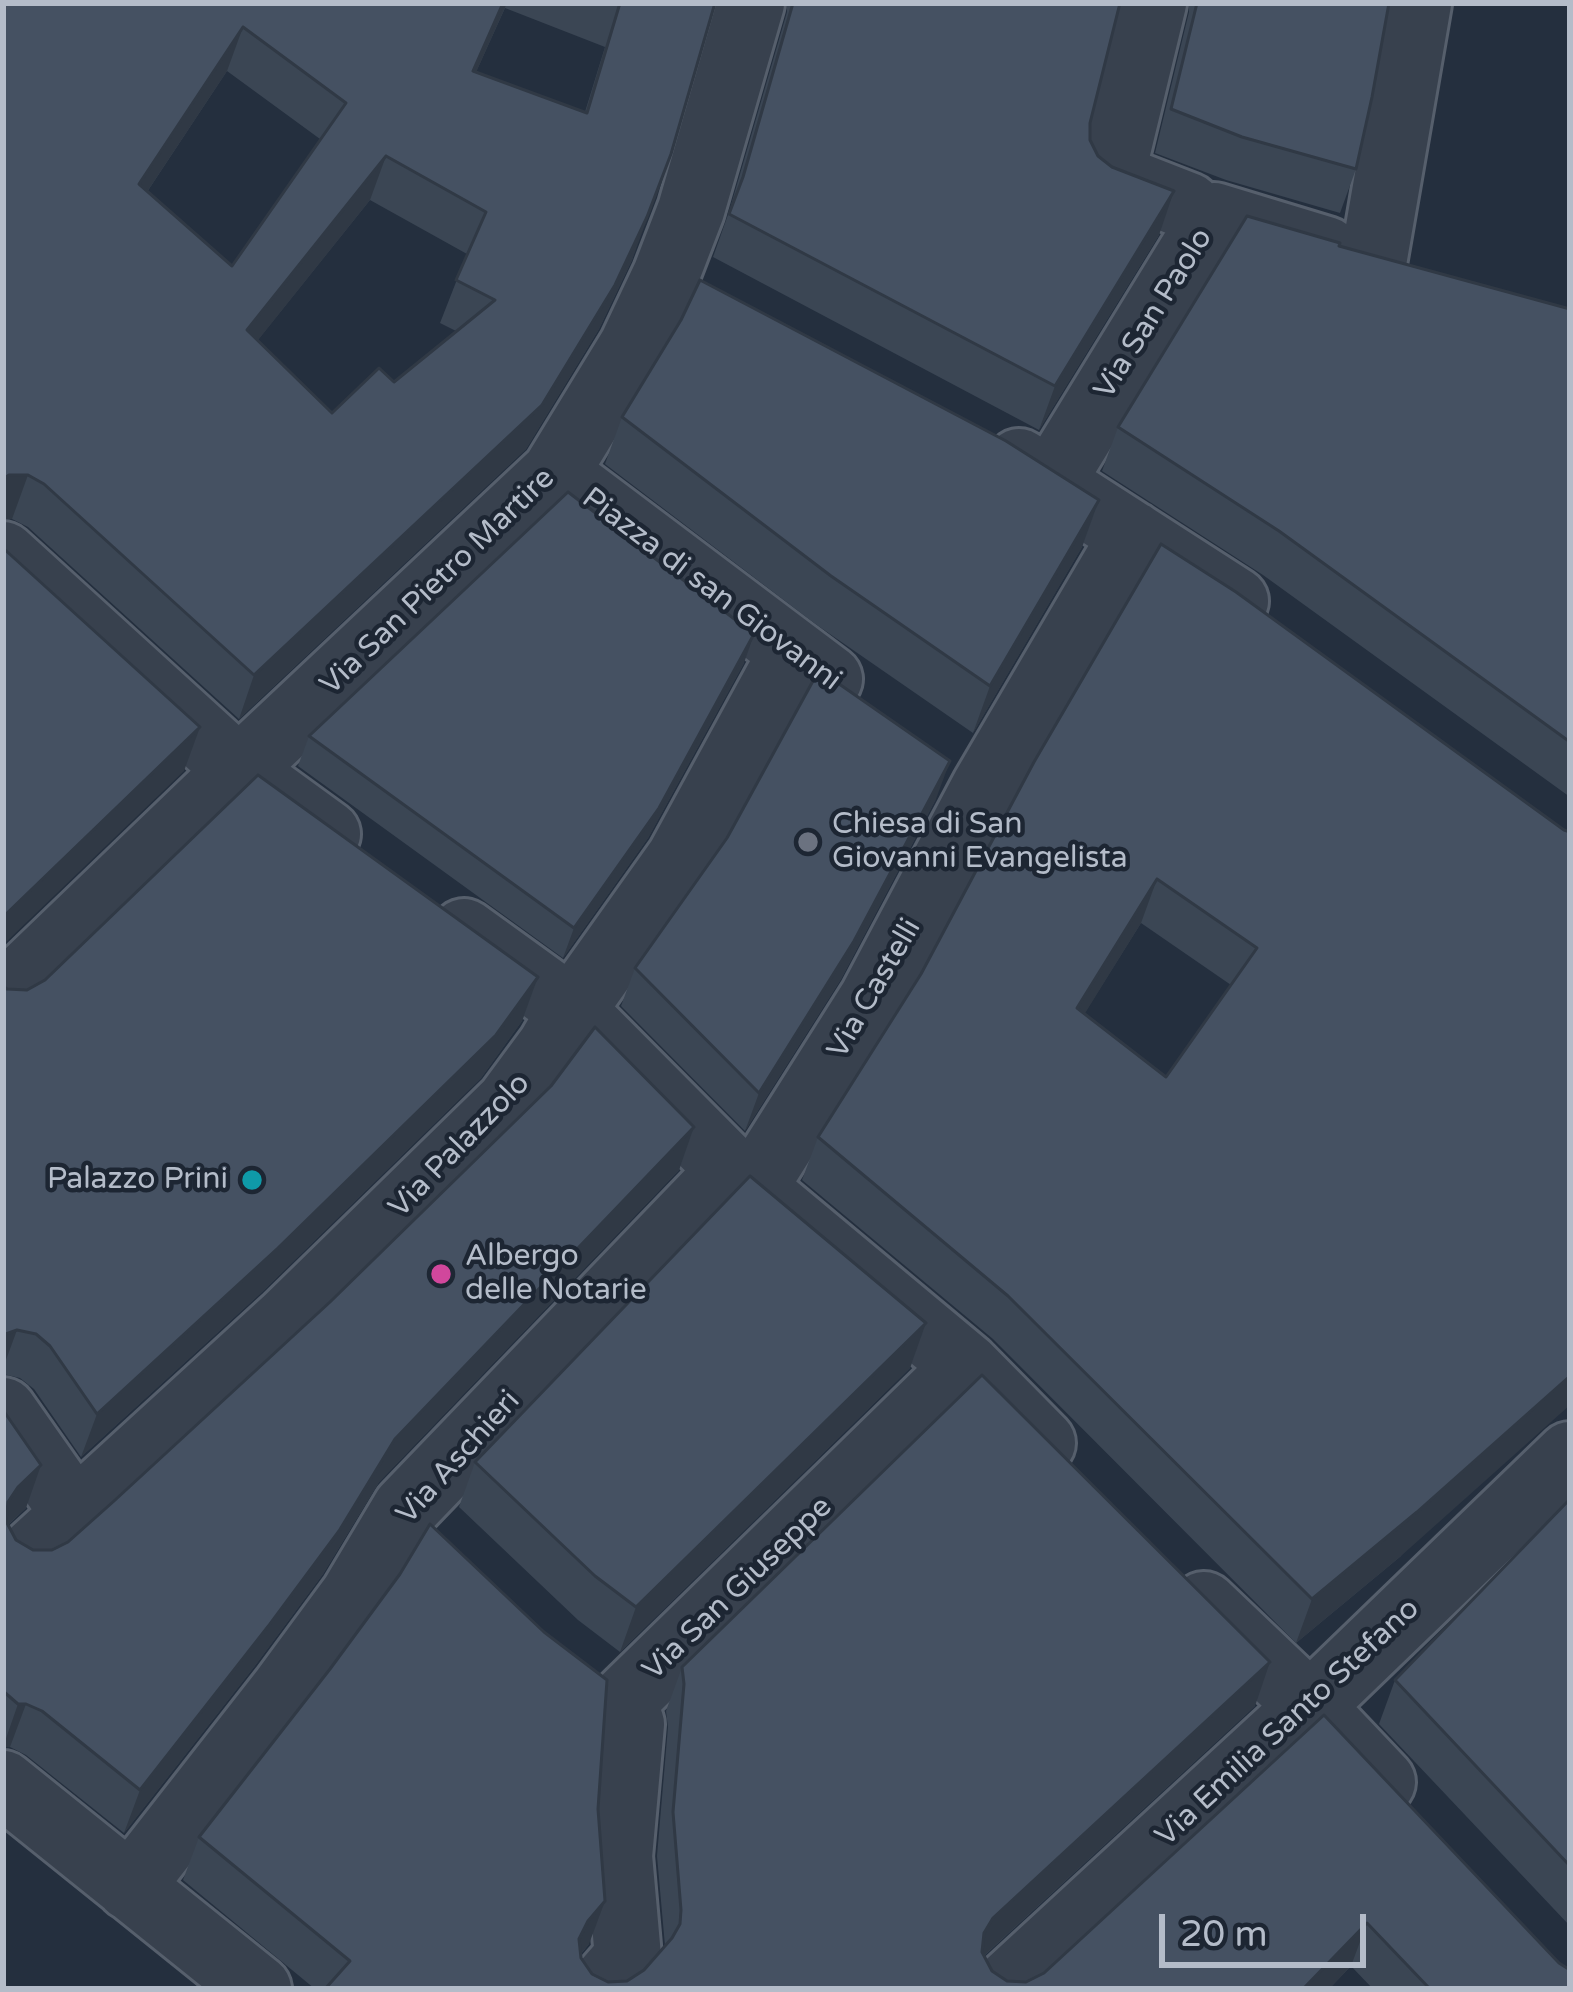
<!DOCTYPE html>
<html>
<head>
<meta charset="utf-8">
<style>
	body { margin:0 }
	#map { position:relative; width:1573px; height:1992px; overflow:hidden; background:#242f3e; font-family:"Varela Round",sans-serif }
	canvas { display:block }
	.frame { position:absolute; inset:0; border:6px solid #b4bcc9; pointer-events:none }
	.scale { position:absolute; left:1159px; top:1914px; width:207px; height:54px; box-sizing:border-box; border:6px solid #b4bcc9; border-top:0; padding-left:15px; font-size:36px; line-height:42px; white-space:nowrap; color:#b4bcc9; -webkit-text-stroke:9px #1d2633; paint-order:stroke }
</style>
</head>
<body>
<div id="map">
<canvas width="1573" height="1992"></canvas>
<div class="frame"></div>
<div class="scale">20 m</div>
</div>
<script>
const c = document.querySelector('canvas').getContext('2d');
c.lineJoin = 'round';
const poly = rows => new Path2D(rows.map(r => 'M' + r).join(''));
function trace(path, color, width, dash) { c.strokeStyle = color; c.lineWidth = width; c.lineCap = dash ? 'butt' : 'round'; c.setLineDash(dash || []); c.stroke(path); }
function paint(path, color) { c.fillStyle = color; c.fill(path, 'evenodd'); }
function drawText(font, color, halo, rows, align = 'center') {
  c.font = font + ' "Varela Round",sans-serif'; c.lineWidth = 9; c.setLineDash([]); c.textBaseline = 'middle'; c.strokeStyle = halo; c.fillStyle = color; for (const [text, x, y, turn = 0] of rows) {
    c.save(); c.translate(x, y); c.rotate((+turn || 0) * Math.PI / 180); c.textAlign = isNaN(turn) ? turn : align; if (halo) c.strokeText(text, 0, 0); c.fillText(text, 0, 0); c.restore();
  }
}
const minor = poly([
	[1153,3,1111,176,1188,206],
	[1373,263,1418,3],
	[1019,462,1235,601],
	[555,473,829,679],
	[1051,482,1214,216,1326,250],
	[3,555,239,770,327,834],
	[464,932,572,1010,731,1170,966,1366,1042,1443],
	[3,997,239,770,555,473,632,347,666,275,691,210,751,3],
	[753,1188,873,998,985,787,1133,535],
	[3,1411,76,1515],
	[27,1558,288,1319,509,1103,551,1046,572,1010,680,858,792,653],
	[1204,1605,1310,1706,1382,1782],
	[623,1701,966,1366],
	[3,1784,258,1989],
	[130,1887,284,1690,354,1595,406,1508,731,1170],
	[600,1989,628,1957,619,1856,631,1724,623,1701],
	[1003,1989,1310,1706,1570,1455]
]);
trace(minor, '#565f6c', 72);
trace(minor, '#38414e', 66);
paint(poly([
	[3,3,715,3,632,260,599,329,526,449,239,719,28,527,12,519,3,519],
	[505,8,605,47,585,112,476,72],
	[227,71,320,139,232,266,147,192],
	[370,200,467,254,440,323,456,331,394,382,332,413,257,341],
	[787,3,1120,3,1090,123,1090,140,1098,156,1159,235,1039,430,713,257,729,212,787,12],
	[1189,3,1389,3,1356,169,1340,213,1226,180,1155,153,1189,12],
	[1339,246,1570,309,1570,797,1263,575,1102,471,1118,427],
	[622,417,1099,500,1082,547,973,733,814,623,605,464],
	[744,663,648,838,563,958,298,766,309,736],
	[1034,762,1564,830,1401,1556,1296,1643,993,1339,802,1180,818,1137,921,974],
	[1141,923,1231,985,1166,1077,1084,1014],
	[936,799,841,979,745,1131,621,1006,635,968],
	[538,977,522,1021,481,1078,262,1292,81,1457,34,1389,20,1378,3,1374,3,986,7,989,27,990],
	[694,1127,679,1170,379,1482,323,1574,254,1667,124,1833,26,1755,10,1747,3,1747,3,1410,26,1508,8,1525,16,1540,33,1550,52,1550,68,1542],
	[926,1323,910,1368,620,1652,578,1620,459,1507,475,1462],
	[1570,1499,1570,1926,1379,1724,1395,1680],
	[682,1667,1255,1706,984,1956,992,1971,1007,1981,1026,1982,1044,1973,1324,1715,1559,1963,1570,1989,1373,1989,1351,1966,1329,1989,315,1989,183,1880,199,1837,598,1809,589,1944,581,1954,581,1958,592,1974,608,1982,627,1981,644,1970,665,1946,657,1856,668,1727,666,1711]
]), '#3b4654');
paint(poly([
	[503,3,507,3,457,115,473,71],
	[243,27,227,71,123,228,139,184],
	[671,154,632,260,599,329,526,449,239,719,254,675],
	[386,156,370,200,231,374,247,330],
	[1174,191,1159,235,1039,430,1055,386],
	[9,475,28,475,12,519,3,519,3,479],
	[1099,500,1082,547,973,733,990,686],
	[754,634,744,663,648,838,563,958,574,928],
	[200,727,184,771,3,945,3,917],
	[950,761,936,799,841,979,745,1131,759,1093],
	[1157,879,1141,923,1061,1052,1077,1008],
	[538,977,522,1021,481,1078,262,1292,81,1457,97,1414],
	[694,1127,679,1170,379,1482,323,1574,254,1667,124,1833,140,1790,395,1439],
	[926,1323,910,1368,620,1652,636,1607],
	[17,1330,3,1368,3,1335],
	[1570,1376,1570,1405,1401,1556,1296,1643,1312,1599],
	[41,1465,26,1508,3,1529,8,1502,18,1487],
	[1270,1662,1255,1706,978,1961,984,1933,993,1918],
	[18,1704,26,1704,10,1747,3,1747],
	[605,1901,589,1944,572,1964,579,1939,588,1921],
	[1367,1923,1351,1966,1329,1989,1303,1989]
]), '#303945');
const building = poly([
	[3,3,503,3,473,71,587,113,620,3,715,3,671,154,647,217,615,285,542,405,254,675,44,484,28,475,9,475,3,479,3,3],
	[243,27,346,103,232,266,139,184,243,27],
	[386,156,486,212,456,280,495,300,394,382,379,368,332,413,247,330,386,156],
	[793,3,1120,3,1090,123,1090,140,1098,156,1112,167,1174,191,1055,386,729,214,743,177,793,3],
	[1197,3,1389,3,1372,97,1356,169,1242,137,1171,109,1197,3],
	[1247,216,1340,243,1339,246,1570,309,1570,742,1279,531,1118,427,1247,216],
	[700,280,1006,441,1099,500,990,686,831,576,622,417,681,320,700,280],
	[568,492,754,634,659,808,574,928,309,736,568,492],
	[1161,544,1236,592,1564,830,1570,832,1570,1376,1417,1512,1312,1599,1008,1296,818,1137,921,974,1034,762,1161,544],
	[1157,879,1257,948,1166,1077,1077,1008,1157,879],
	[3,548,200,727,3,917,3,548],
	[819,670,950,761,854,941,759,1093,635,968,727,838,819,670],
	[258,775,538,977,496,1035,278,1248,97,1414,50,1346,36,1334,17,1330,3,1335,3,986,7,989,27,990,45,980,258,775],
	[595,1027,694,1127,395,1439,339,1531,270,1624,140,1790,42,1711,26,1704,18,1704,3,1691,3,1410,41,1465,18,1487,8,1502,6,1521,16,1540,33,1550,52,1550,68,1542,114,1501,330,1302,551,1086,595,1027],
	[750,1176,926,1323,636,1607,595,1576,475,1462,750,1176],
	[982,1375,1270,1662,993,1918,984,1933,982,1952,992,1971,1007,1981,1026,1982,1044,1973,1324,1715,1559,1963,1570,1970,1570,1989,1430,1989,1367,1923,1303,1989,325,1989,350,1961,199,1837,330,1669,400,1574,430,1524,544,1632,607,1680,598,1809,605,1901,588,1921,579,1939,581,1958,592,1974,608,1982,627,1981,644,1970,672,1938,680,1924,681,1910,673,1812,684,1684,682,1667,982,1375],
	[1570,1499,1570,1866,1395,1680,1570,1499]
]);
paint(building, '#455162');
trace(building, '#303945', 3);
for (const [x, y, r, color] of [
	[808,842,12,"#6b7280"],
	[252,1180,12,"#0f9aa8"],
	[441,1274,12,"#d1479c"]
]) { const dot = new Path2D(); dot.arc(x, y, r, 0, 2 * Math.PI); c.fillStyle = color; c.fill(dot); trace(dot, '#1d2633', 4.5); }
drawText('30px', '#b4bcc9', '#1d2633', [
	["Via San Paolo",1154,314,-58],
	["Via San Pietro Martire",438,582,-44],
	["Piazza di san Giovanni",711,590,37],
	["Via Castelli",875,989,-60],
	["Via Palazzolo",460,1146,-46],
	["Via Aschieri",459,1458,-48],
	["Via San Giuseppe",738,1589,-44],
	["Via Emilia Santo Stefano",1288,1723,-43]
]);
drawText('30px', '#b4bcc9', '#1d2633', [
	["Chiesa di San",832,825],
	["Giovanni Evangelista",832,859],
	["Palazzo Prini",228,1180,"right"],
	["Albergo",465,1257],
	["delle Notarie",465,1291]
], 'left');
</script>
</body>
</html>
